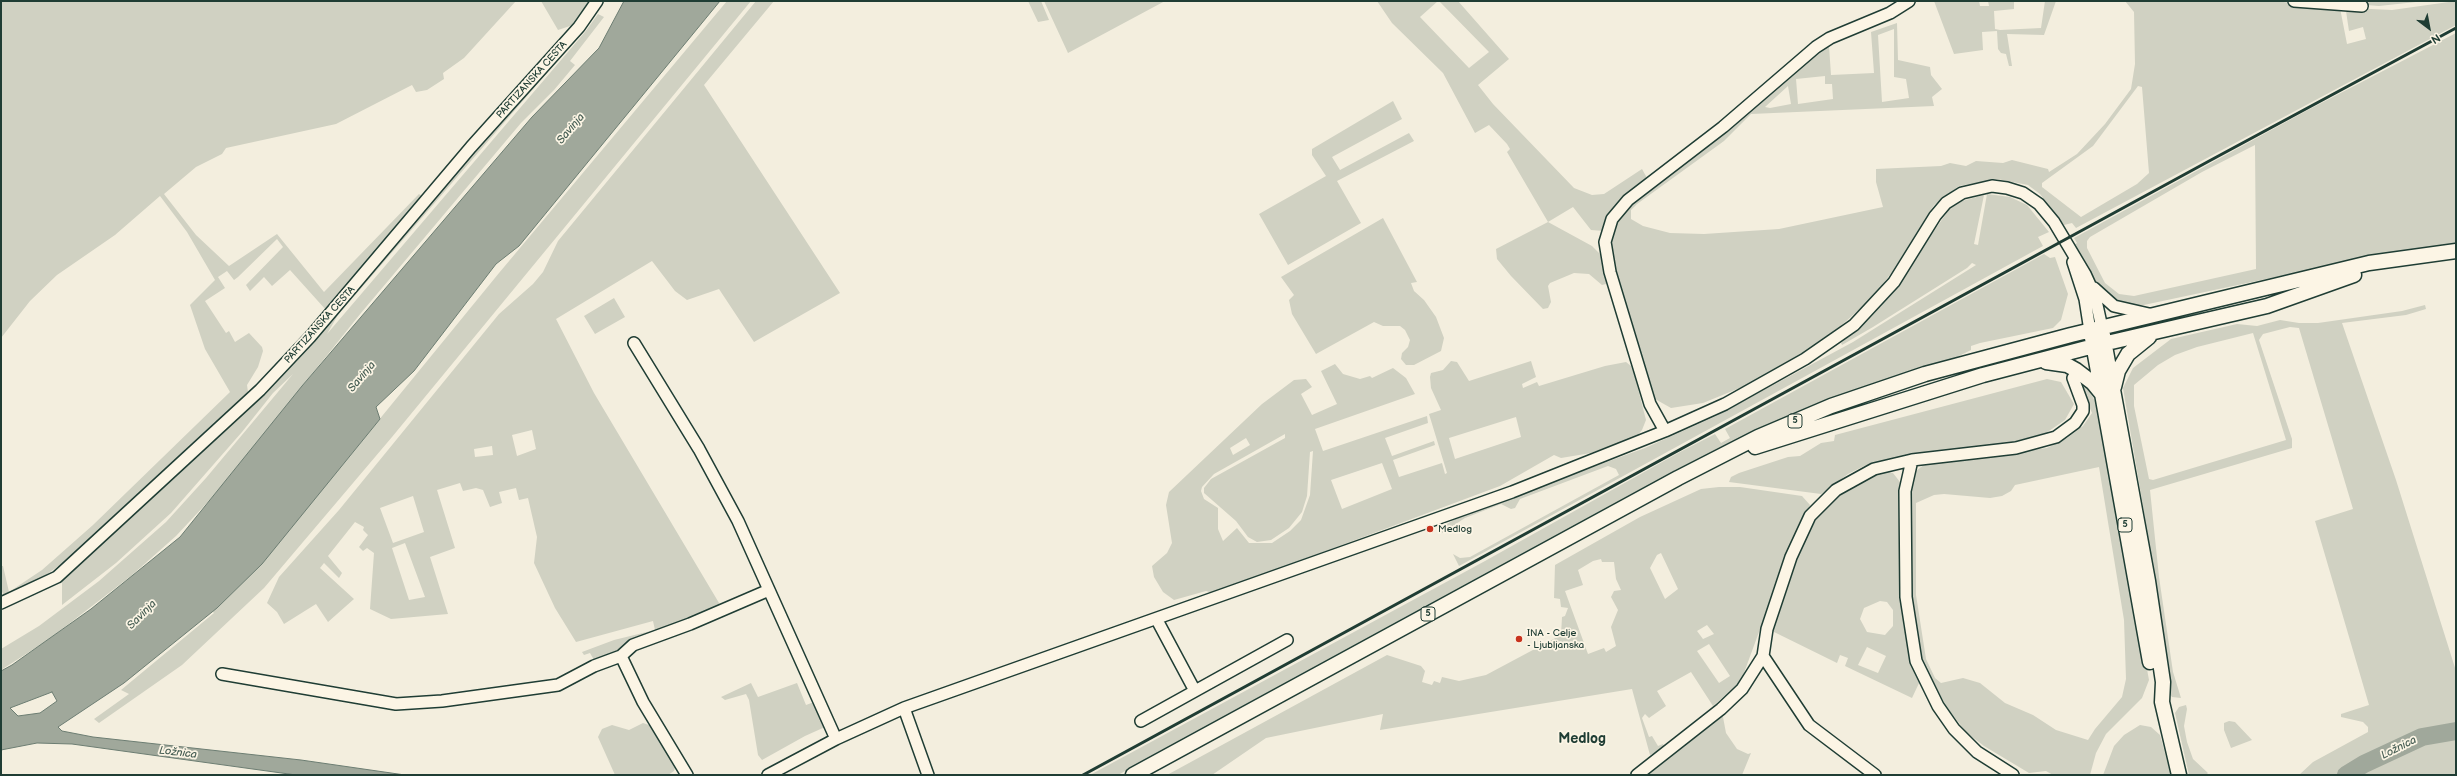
<!DOCTYPE html>
<html>
<head>
<meta charset="utf-8">
<style>
	body { margin:0 }
	#map { position:relative; width:2457px; height:776px; overflow:hidden; background:#f3eede; font-family:"Balsamiq Sans",sans-serif }
	canvas { display:block }
	.frame { position:absolute; inset:0; border:2px solid #1f3d34; pointer-events:none }
	.north { position:absolute; left:2409px; top:8px; width:40px; height:40px; -webkit-text-stroke:3px #fcf5e5; paint-order:stroke; rotate:148deg; font-size:11px; font-weight:700; line-height:16px; text-align:center; color:#1f3d34 }
	.north::after { content:''; display:block; margin:auto; width:14px; height:18px; background:#1f3d34; clip-path:polygon(50% 0,100% 100%,50% 72%,0 100%) }
</style>
</head>
<body>
<div id="map">
<canvas width="2457" height="776"></canvas>
<div class="frame"></div>
<div class="north">N</div>
</div>
<script>
const c = document.querySelector('canvas').getContext('2d');
c.lineJoin = 'round';
function paint(path, color) { c.fillStyle = color; c.fill(path, 'evenodd'); }
const poly = rows => new Path2D(rows.map(r => 'M' + r).join(''));
function trace(path, color, width, dash) { c.strokeStyle = color; c.lineWidth = width; c.lineCap = dash ? 'butt' : 'round'; c.setLineDash(dash || []); c.stroke(path); }
function drawText(font, color, halo, rows, align = 'center') {
  c.font = font + ' "Balsamiq Sans",sans-serif'; c.lineWidth = 3.5; c.setLineDash([]); c.textBaseline = 'middle'; c.strokeStyle = halo; c.fillStyle = color; for (const [text, x, y, turn = 0] of rows) {
    c.save(); c.translate(x, y); c.rotate((+turn || 0) * Math.PI / 180); c.textAlign = isNaN(turn) ? turn : align; if (halo) c.strokeText(text, 0, 0); c.fillText(text, 0, 0); c.restore();
  }
}
paint(poly([
	[1,1,516,1,464,58,443,73,444,79,427,90,416,92,412,85,336,124,226,148,222,154,196,167,164,194,196,235,229,266,277,234,324,292,419,194,423,197,326,310,290,270,272,286,264,277,250,291,246,285,283,247,277,239,238,277,234,280,227,271,218,277,225,288,205,301,226,333,229,331,235,342,249,333,262,347,263,351,258,367,247,385,248,392,75,554,32,585,7,596,3,594,1,589,1,566,3,566,9,592,42,570,93,525,230,392,205,349,190,305,215,280,187,232,160,196,115,235,57,275,30,301,1,338],
	[541,1,594,1,576,24,558,30],
	[727,1,751,1,392,437,264,588,182,665,99,723,94,719,129,694,121,690,214,613,212,611,338,470,499,273],
	[756,1,774,1,704,85,840,293,754,342,719,289,687,300,675,291,652,261,556,319,594,393,722,608,594,660,590,653,584,655,582,652,614,640,655,630,653,621,576,642,555,608,534,563,537,537,528,498,519,500,516,488,499,492,502,503,490,507,483,490,476,488,463,491,460,483,437,490,455,548,430,557,448,614,391,619,370,609,374,553,367,548,363,551,359,547,368,535,363,530,364,527,355,522,328,556,342,573,339,578,324,563,320,568,354,599,328,622,316,604,284,624,277,612,267,603,279,577,339,510,499,314,533,284,543,272,558,241],
	[532,430,536,449,517,456,512,435],
	[492,446,493,455,475,457,474,449],
	[413,496,424,532,393,543,380,508],
	[405,543,425,597,409,600,392,548],
	[1028,1,1041,1,1049,20,1038,22],
	[1044,1,1165,1,1068,53],
	[1377,1,1438,1,1420,17,1469,68,1489,52,1439,1,1458,1,1509,59,1478,85,1493,104,1574,188,1592,195,1604,194,1642,169,1647,178,1620,201,1604,231,1591,230,1573,207,1548,222,1592,246,1602,256,1608,281,1606,284,1602,285,1589,274,1574,273,1550,283,1548,286,1551,302,1548,308,1543,309,1511,276,1497,259,1496,249,1548,222,1507,152,1510,149,1507,144,1489,125,1475,133,1443,73,1392,23],
	[1934,1,1979,1,1980,6,1989,6,1988,1,2014,1,2014,9,1994,11,1995,29,2000,30,2041,28,2045,1,2056,1,2044,35,2007,34,2012,66,2009,66,2006,54,2001,53,1998,49,1997,31,1982,32,1983,50,1954,54],
	[2125,1,2274,1,2340,8,2347,44,2366,39,2363,27,2349,31,2346,11,2350,8,2392,10,2456,1,2456,25,2076,228,2072,223,2064,225,2040,194,2028,185,1997,179,1959,186,1934,205,1892,272,1872,298,1825,340,1790,362,1747,385,1703,403,1671,408,1655,399,1645,377,1611,251,1611,238,1615,222,1624,209,1803,65,1829,46,1831,75,1874,73,1871,32,1897,23,1898,60,1930,67,1931,75,1942,89,1932,97,1934,106,1751,114,1724,141,1637,204,1631,210,1631,219,1643,226,1670,233,1704,234,1779,229,1883,207,1876,182,1876,169,1941,166,1950,163,1966,166,1976,161,2003,163,2012,160,2048,169,2049,172,2077,154,2105,124,2131,89,2135,64,2134,12],
	[1894,29,1894,77,1906,79,1909,98,1882,102,1878,35],
	[1825,76,1825,84,1832,84,1833,99,1798,104,1796,79],
	[1788,86,1791,104,1770,108,1765,107],
	[2138,86,2142,87,2149,173,2137,184,2081,217,2042,187,2042,183,2093,146],
	[2318,1,2425,1,2379,6],
	[598,14,604,17,570,61,575,65,554,90,521,123,361,313,219,490,176,536,131,576,48,640,1,670,1,649,39,626,99,581,166,522,206,478,293,374,273,393,242,432,171,513,116,563,62,605,62,579,231,423,555,57,559,59,338,315,327,334,585,32],
	[2456,33,2456,243,2398,251,2139,306,2119,304,2098,288,2087,272,2074,245,2077,243,2074,238,2306,111],
	[2255,145,2256,269,2134,296,2119,294,2105,283,2087,248,2087,241,2090,237,2202,172],
	[1393,101,1402,119,1332,157,1340,170,1409,133,1414,141,1337,181,1361,223,1288,265,1259,214,1326,176,1312,155,1312,149],
	[1987,194,2010,197,2027,205,2049,232,2038,237,2043,246,1459,566,1453,554,1460,558,1470,557,1619,475,1616,469,1608,466,1520,499,1515,508,1511,509,1501,504,1465,518,1442,533,1440,528,1464,514,1645,448,1716,416,1853,342,1976,265,1972,263,1967,268,1873,327,1842,345,1841,343,1872,316,1899,285,1926,242,1951,207,1962,201,1984,195,1974,244,1978,245],
	[1383,218,1417,282,1411,283,1414,291,1424,300,1436,317,1444,338,1441,351,1414,365,1406,365,1401,359,1402,353,1408,347,1410,340,1405,330,1400,326,1383,326,1374,322,1316,354,1292,314,1289,300,1294,295,1281,277],
	[2044,254,2050,258,2055,257,2068,294,2061,320,2053,328,1980,343,1971,346,1971,350,1955,358,1815,404,1741,438,1645,487,1118,775,1090,775,1485,561,1680,452,1715,434,1721,443,1730,438,1725,429],
	[614,298,625,317,595,334,584,316],
	[2425,305,2426,309,2406,315,2342,323,2396,480,2456,671,2456,728,2423,734,2385,747,2336,775,2299,775,2313,762,2368,732,2368,727,2363,722,2341,717,2341,714,2369,705,2315,521,2353,509,2299,328,2290,327,2263,334,2259,340,2292,439,2292,448,2150,490,2159,577,2173,672,2181,698,2172,697,2169,693,2147,554,2145,518,2123,388,2133,368,2171,339,2237,324,2257,326,2280,320,2299,323,2318,323,2402,311],
	[2253,333,2286,440,2153,480,2149,479,2134,406,2134,385,2158,365,2175,355,2197,347],
	[1451,361,1457,362,1469,381,1531,361,1536,377,1522,384,1523,388,1537,382,1539,386,1605,366,1626,362,1631,366,1635,377,1646,420,1642,430,1637,436,1591,453,1561,458,1554,455,1500,486,1213,593,1206,591,1174,600,1163,592,1154,577,1152,566,1167,553,1172,543,1166,505,1169,492,1262,404,1294,380,1306,379,1312,387,1301,394,1312,415,1337,404,1321,371,1335,364,1343,374,1360,379,1370,376,1372,378,1393,368,1406,378,1415,394,1315,429,1323,451,1427,416,1428,423,1385,438,1392,456,1434,441,1435,445,1393,460,1399,477,1442,463,1445,474,1447,473,1429,414,1441,410,1431,388,1430,377,1431,373,1443,370],
	[1516,417,1521,437,1455,459,1449,438],
	[1285,434,1285,438,1211,479,1204,488,1204,493,1236,521,1248,537,1257,542,1271,540,1289,528,1302,512,1307,496,1310,452,1313,451,1310,495,1301,520,1290,531,1272,543,1249,543,1237,528,1223,541,1218,529,1218,508,1204,499,1201,491,1202,487,1214,474],
	[1246,438,1250,445,1233,455,1230,448],
	[1382,463,1392,489,1342,509,1331,480],
	[2047,379,2061,382,2074,404,2065,420,2046,433,2009,443,1933,452,1883,461,1864,466,1848,474,1821,494,1729,482,1731,477,1739,473,1788,457,1800,456,1821,443,1834,441,1835,435],
	[2078,381,2085,384,2098,406,2149,680,2142,698,2106,734,2096,753,2090,775,2053,775,2046,771,2029,773,1984,746,1967,733,1947,708,1930,676,1920,654,1913,612,1909,491,1916,471,1926,463,2047,448,2067,438,2083,426,2092,413],
	[2099,467,2124,620,2126,679,2122,697,2095,729,2088,740,2056,730,2033,715,2005,703,1980,683,1963,678,1941,683,1935,678,1926,659,1916,595,1916,503,1934,495,1944,494,1990,498,2002,496,2011,491,2015,485],
	[1884,471,1893,473,1900,482,1903,623,1911,658,1920,681,1912,698,1845,666,1848,658,1840,655,1837,663,1770,630,1795,559,1820,512,1835,495,1861,478],
	[1880,601,1887,602,1893,610,1893,626,1885,635,1867,632,1860,619,1864,608],
	[1867,647,1886,656,1878,673,1858,665],
	[1719,487,1740,487,1802,496,1810,505,1774,591,1741,681,1713,706,1691,672,1657,691,1666,706,1649,718,1645,714,1642,718,1649,737,1652,736,1658,746,1663,744,1665,748,1650,755,1632,689,1380,730,1383,714,1266,738,1212,775,1167,775,1387,655,1421,666,1425,671,1422,682,1432,685,1434,681,1440,683,1442,677,1459,681,1486,675,1561,635,1562,617,1565,616,1568,608,1561,607,1560,599,1554,598,1555,565,1640,517,1701,489],
	[1661,553,1678,589,1665,599,1650,568,1657,555],
	[1601,559,1602,562,1614,562,1616,579,1621,590,1614,591,1611,597,1618,610,1611,627,1616,646,1606,652,1604,648,1588,654,1565,591,1583,585,1578,570,1593,561],
	[1707,625,1714,634,1703,639,1697,631],
	[1709,644,1730,676,1719,683,1697,651],
	[751,683,758,697,797,683,806,705,814,702,825,727,805,736,762,760,758,755,749,700,746,694,725,700,721,697],
	[2186,705,2187,709,2184,726,2187,742,2193,759,2208,773,2206,775,2189,775,2175,713,2179,707],
	[1720,714,1723,717,1726,733,1737,749,1748,754,1751,753,1742,775,1641,775],
	[2229,721,2235,722,2252,740,2231,748,2224,730,2224,723],
	[643,723,652,726,676,764,674,771,668,775,615,775,598,737,602,729,612,725,629,730],
	[2140,725,2151,727,2160,735,2171,775,2103,775,2114,746,2124,735],
	[2456,738,2456,775,2351,775,2389,755,2422,744]
]), '#d0d1c2');
const water = poly([
	[624,1,720,1,519,246,496,264,414,371,376,407,380,419,262,564,217,608,124,683,58,727,62,731,93,737,301,760,405,775,296,775,72,744,37,743,1,750,1,671,12,665,91,609,180,537,302,386,532,117,599,48,624,1],
	[52,692,57,701,40,713,18,716,10,708,52,692]
]);
paint(water, '#a0a89b');
trace(water, '#6c7d72', 1);
trace(poly([
	[2346,775,2364,764,2422,737,2456,731]
]), '#a0a89b', 18);
const minor = poly([
	[2294,1,2362,6],
	[2073,262,2085,299,2090,331],
	[2094,288,2114,306,2149,314],
	[634,343,699,449,738,521,836,739],
	[1665,431,1650,404,1610,272,1605,242,1612,219,1628,200,1723,127,1816,47,1830,38,1890,13,1909,1],
	[1912,460,1905,491,1906,597,1916,661,1938,706,1954,729,1977,752,2013,775],
	[1,603,57,577,260,390,310,337,471,147,579,27,597,1],
	[621,656,633,645,690,624,769,590],
	[222,674,396,704,442,701,558,685,594,666,621,656,643,702,687,775],
	[1195,691,1287,640],
	[904,708,928,775],
	[1141,721,1195,691,1157,620],
	[768,775,836,739,904,708,1512,492,1665,431,1725,404,1805,359,1854,325,1894,282,1935,216,1946,203,1962,193,1992,186,2007,188,2023,193,2039,204,2054,222,2085,274,2095,296,2102,328],
	[1637,775,1721,709,1742,689,1763,656],
	[1875,775,1809,725,1763,656,1767,629,1791,557,1810,516,1836,490,1874,469,1912,460,2016,448,2056,437,2075,423,2083,411,2083,405,2073,378]
]);
const major = poly([
	[2103,335,2148,581,2163,682,2162,702,2179,775],
	[2092,338,2150,662],
	[2046,362,2067,365,2076,370,2093,383,2102,394],
	[2114,387,2118,371,2128,354,2149,337],
	[1755,447,1983,375,2094,346,2267,306,2354,275],
	[1133,775,1678,478,1758,437,1831,406,1925,374,2071,335,2369,263,2456,251]
]);
trace(minor, '#1f3d34', 14);
trace(major, '#1f3d34', 17);
trace(minor, '#fcf5e5', 11);
trace(major, '#fcf5e5', 14);
trace(poly([
	[1083,775,2211,160,2456,28]
]), '#1f3d34', 3);
for (const [x, y, r, color] of [
	[1430,529,4,"#c8321e"],
	[1519,639,4,"#c8321e"]
]) { const dot = new Path2D(); dot.arc(x, y, r, 0, 2 * Math.PI); c.fillStyle = color; c.fill(dot); trace(dot, '#fcf5e5', 1.5); }
for (const [x, y, w] of [
	[1795,421,14],
	[2125,525,14],
	[1428,614,14]
]) { const box = new Path2D(); box.roundRect(x - w / 2, y - 7, w, 14, 3); c.fillStyle = '#fcf5e5'; c.fill(box); trace(box, '#1f3d34', 1); }
drawText('bold 9px', '#1f3d34', null, [
	["5",1795,421],
	["5",2125,525],
	["5",1428,614]
]);
drawText('10px', '#1f3d34', '#fcf5e5', [
	["PARTIZANSKA CESTA",532,80,-48],
	["PARTIZANSKA CESTA",320,325,-48]
]);
drawText('10px', '#1f3d34', '#fcf5e5', [
	["Medlog",1438,529],
	["INA - Celje",1527,633],
	["- Ljubljanska",1527,645]
], 'left');
drawText('italic 11px', '#465d53', '#fcf5e5', [
	["Savinja",571,129,-50],
	["Savinja",362,377,-50],
	["Savinja",142,615,-45],
	["Ložnica",2399,748,-27],
	["Ložnica",178,753,7]
]);
drawText('bold 14px', '#1f3d34', '#fcf5e5', [
	["Medlog",1582,739]
]);
</script>
</body>
</html>
